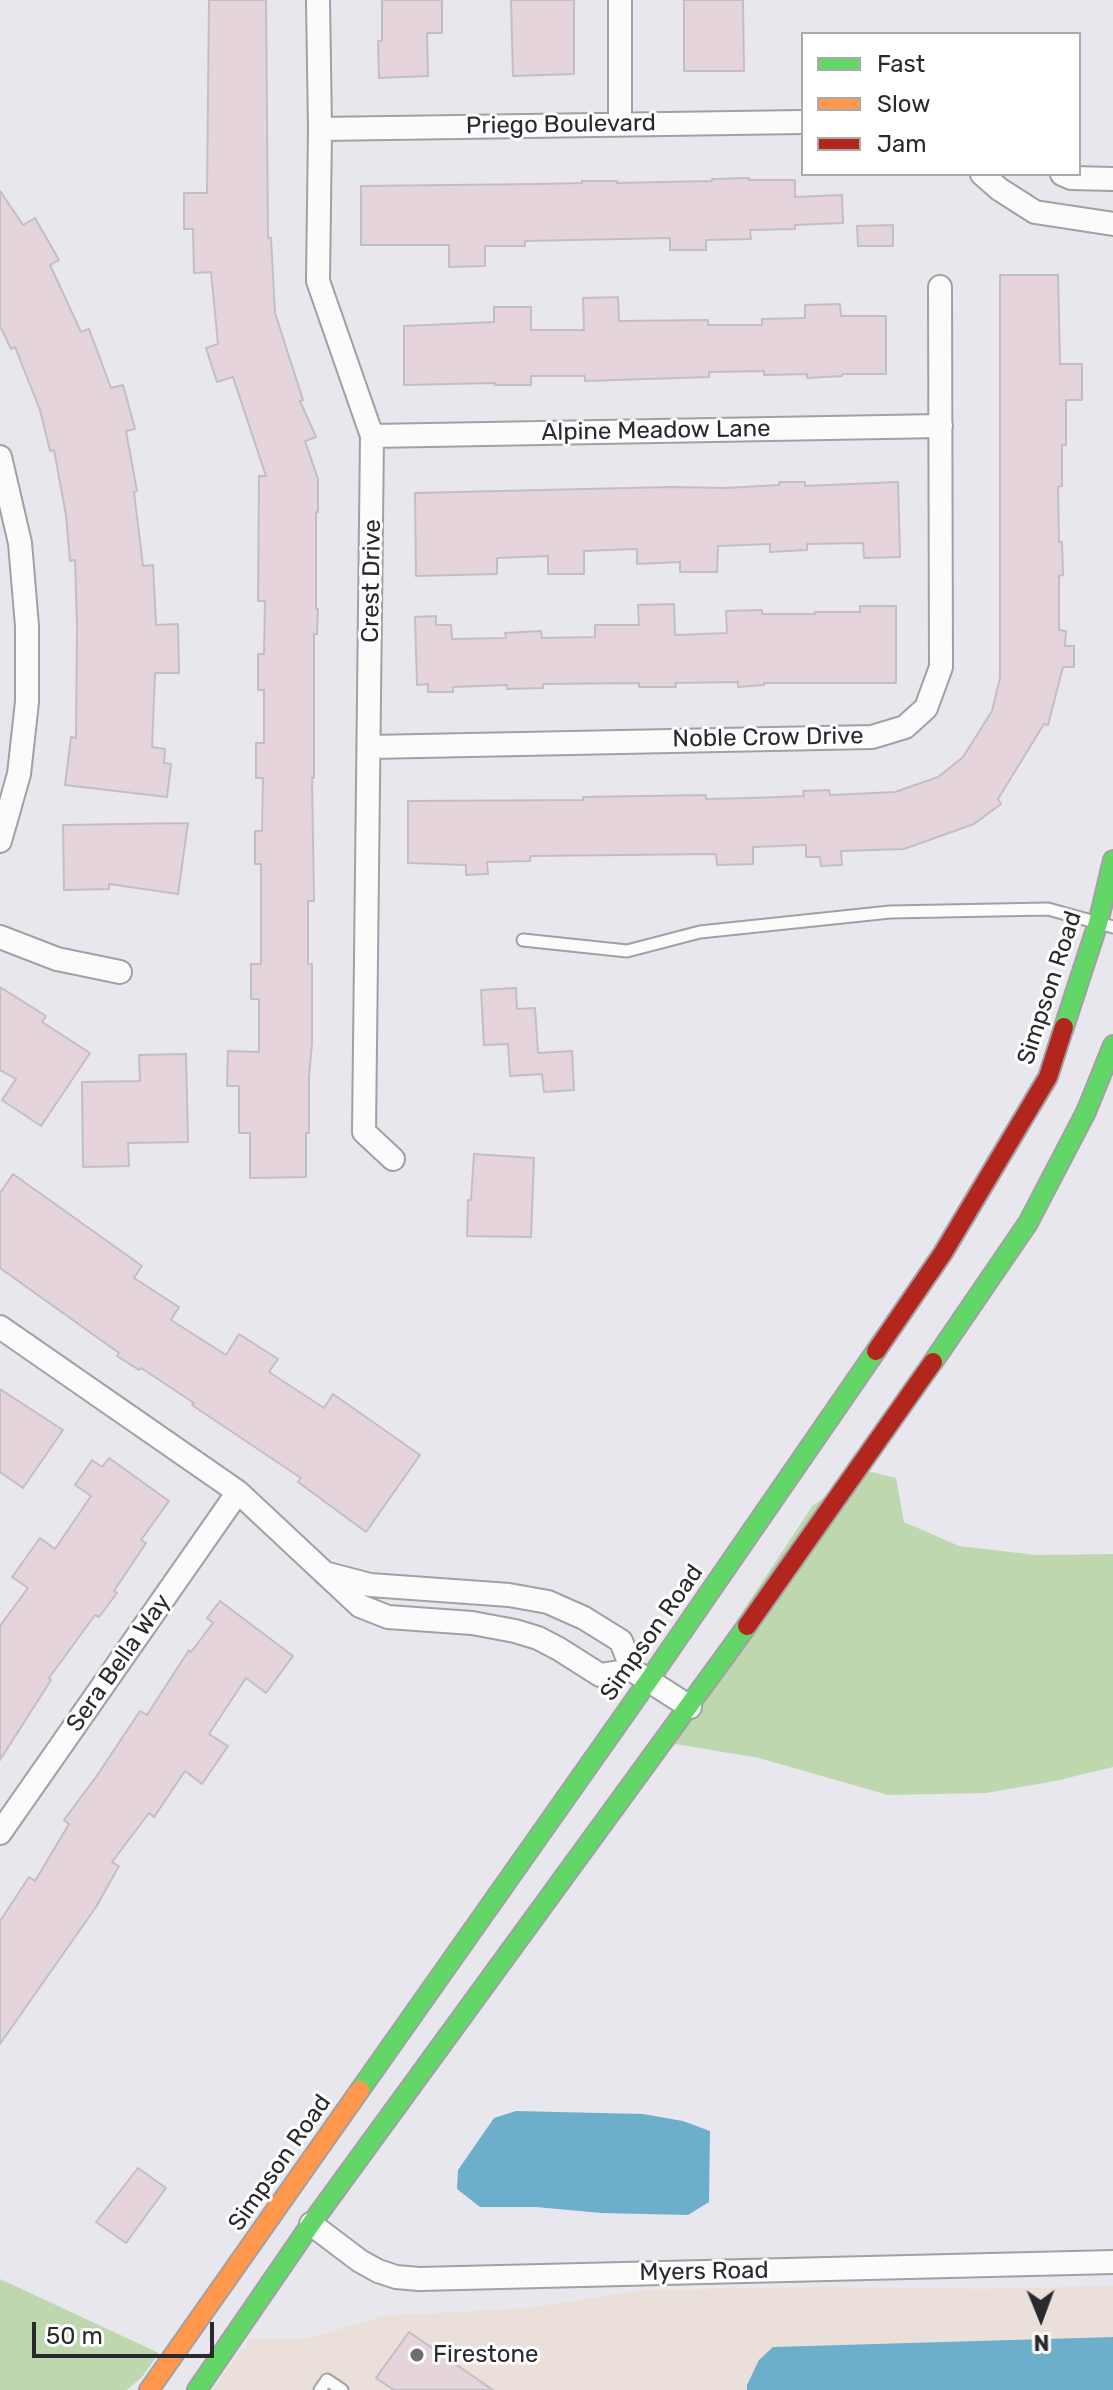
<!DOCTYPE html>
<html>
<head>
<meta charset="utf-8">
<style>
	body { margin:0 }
	#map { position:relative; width:1113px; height:2390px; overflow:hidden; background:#e8e7ed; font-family:Rubik,sans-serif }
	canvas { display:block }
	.legend { position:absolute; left:801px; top:32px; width:280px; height:144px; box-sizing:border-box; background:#fff; border:2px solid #aaaaab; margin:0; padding:10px 14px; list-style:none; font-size:24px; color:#2a2a2e }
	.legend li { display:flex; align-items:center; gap:16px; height:40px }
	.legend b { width:40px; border:2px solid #aaaaab }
	.north { position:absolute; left:1001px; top:2278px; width:80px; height:80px; -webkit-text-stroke:6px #fff; paint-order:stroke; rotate:179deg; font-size:22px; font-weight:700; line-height:32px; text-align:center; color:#2a2a2e }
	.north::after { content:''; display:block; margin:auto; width:28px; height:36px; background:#2a2a2e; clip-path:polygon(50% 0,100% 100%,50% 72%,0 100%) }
	.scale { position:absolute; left:32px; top:2322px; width:182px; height:36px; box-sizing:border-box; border:4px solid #2a2a2e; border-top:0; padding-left:10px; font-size:24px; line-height:28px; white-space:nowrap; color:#2a2a2e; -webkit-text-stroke:6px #fff; paint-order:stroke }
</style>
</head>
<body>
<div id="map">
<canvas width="1113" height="2390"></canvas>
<ul class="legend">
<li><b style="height:10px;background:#63d668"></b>Fast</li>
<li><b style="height:10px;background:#ff974d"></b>Slow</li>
<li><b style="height:10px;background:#b3261e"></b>Jam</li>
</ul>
<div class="north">N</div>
<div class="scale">50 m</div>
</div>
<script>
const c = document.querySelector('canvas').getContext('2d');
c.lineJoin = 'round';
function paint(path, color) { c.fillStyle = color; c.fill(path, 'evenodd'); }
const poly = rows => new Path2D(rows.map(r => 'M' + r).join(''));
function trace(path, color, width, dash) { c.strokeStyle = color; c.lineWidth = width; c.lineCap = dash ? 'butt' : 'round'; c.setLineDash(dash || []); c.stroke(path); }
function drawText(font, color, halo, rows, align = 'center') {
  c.font = font + ' Rubik,sans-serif'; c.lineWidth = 6; c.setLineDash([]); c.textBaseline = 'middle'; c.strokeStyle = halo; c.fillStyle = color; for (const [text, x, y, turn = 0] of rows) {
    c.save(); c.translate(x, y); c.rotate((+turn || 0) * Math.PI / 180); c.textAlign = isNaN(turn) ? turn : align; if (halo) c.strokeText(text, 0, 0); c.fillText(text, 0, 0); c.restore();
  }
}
paint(poly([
	[1113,2286,1113,2337,773,2347,747,2385,747,2390,213,2390,242,2349,247,2349,248,2339,306,2339,383,2316,529,2308,643,2290,826,2287,982,2289]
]), '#ebdfda');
paint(poly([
	[867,1471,896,1478,904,1522,959,1546,1036,1555,1113,1554,1113,1767,1055,1781,986,1793,888,1795,759,1758,657,1741,813,1505],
	[0,2279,159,2353,142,2377,127,2390,0,2390]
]), '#bed7af');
paint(poly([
	[516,2111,643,2114,683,2121,710,2131,709,2202,688,2215,601,2213,536,2207,480,2207,457,2189,458,2170,494,2118],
	[1113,2337,1113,2390,747,2390,747,2385,759,2360,773,2347]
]), '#6dafcb');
const building = poly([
	[209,0,266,0,268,238,271,238,275,313,303,400,300,401,316,437,305,441,318,479,318,512,316,512,316,609,318,609,317,634,314,634,314,778,312,778,314,901,308,901,308,964,312,964,312,1043,309,1077,309,1133,306,1133,306,1177,250,1178,250,1133,239,1133,239,1086,227,1086,228,1051,259,1052,259,999,251,999,251,964,261,964,261,864,255,864,255,831,262,831,263,778,256,778,256,743,264,743,264,690,258,690,258,654,264,654,265,601,258,601,259,476,266,476,233,377,217,382,206,348,218,344,211,272,194,273,193,229,184,229,184,193,207,193,209,0],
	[382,0,442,0,442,33,427,33,428,76,379,78,378,41,382,41,382,0],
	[511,0,574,0,574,74,513,76,511,0],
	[684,0,743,0,744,71,684,71,684,0],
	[749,178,749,180,795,180,795,197,842,195,843,223,795,225,795,229,750,230,751,239,706,240,706,250,670,250,670,238,525,241,525,246,485,246,485,266,449,267,449,245,361,245,361,186,537,184,582,183,582,181,617,181,617,183,712,181,712,179,749,178],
	[0,191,23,225,35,218,59,260,50,265,81,332,89,329,111,388,123,385,135,429,126,431,137,491,134,492,143,566,153,565,156,625,178,624,179,673,155,673,152,747,165,749,164,763,171,764,167,797,65,785,71,737,76,738,77,626,75,560,70,561,66,515,54,450,50,451,40,410,15,347,11,349,0,326,0,191],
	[893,225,893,246,858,246,857,226,893,225],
	[1000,275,1058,275,1060,364,1082,364,1082,400,1066,400,1066,445,1062,445,1062,486,1058,487,1059,542,1062,542,1063,575,1059,576,1059,630,1066,631,1065,646,1074,646,1074,667,1063,667,1048,725,1044,724,998,799,1001,804,974,824,904,849,841,851,842,865,821,866,820,857,806,857,806,845,753,847,753,864,717,865,716,854,530,856,530,861,487,862,488,874,466,875,466,865,408,863,408,801,583,800,583,797,706,795,706,799,751,798,804,796,803,791,829,790,830,795,895,792,938,777,963,757,992,711,1000,678,1000,275],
	[618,297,619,321,708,320,708,325,762,325,762,319,805,318,805,305,840,304,841,316,886,316,886,374,842,374,842,376,807,378,807,374,764,375,764,371,709,372,709,377,585,381,585,376,531,376,531,385,495,385,495,383,404,385,404,326,494,322,494,307,531,307,531,330,584,330,583,298,618,297],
	[779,482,805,482,805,486,898,482,900,557,864,558,863,543,807,544,807,550,770,552,770,544,718,546,717,572,680,572,680,562,637,564,637,549,584,551,584,574,548,574,548,556,497,558,497,574,416,576,415,493,671,487,726,488,779,485,779,482],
	[674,604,675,635,727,633,726,611,762,610,762,614,815,614,815,612,860,612,860,606,896,606,896,683,764,683,764,685,738,687,738,682,675,683,676,687,639,687,639,683,543,684,543,688,507,689,507,685,453,687,453,692,428,692,428,684,417,685,415,617,436,616,436,625,451,625,452,639,506,638,505,633,541,631,542,638,595,637,595,625,639,625,638,605,674,604],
	[188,823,178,894,109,884,109,889,64,890,63,825,188,823],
	[0,987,46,1016,42,1022,90,1053,41,1126,2,1100,16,1079,0,1070,0,987],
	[516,988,517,1009,535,1008,538,1053,572,1051,574,1090,544,1092,542,1074,510,1076,508,1044,484,1045,481,990,516,988],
	[186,1054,188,1142,128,1143,129,1166,83,1167,82,1082,140,1081,139,1055,186,1054],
	[474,1154,534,1158,531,1237,467,1236,468,1200,471,1200,474,1154],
	[13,1174,142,1266,134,1278,179,1307,171,1320,226,1355,239,1334,278,1359,269,1372,324,1408,333,1394,420,1455,366,1532,298,1482,301,1478,192,1405,194,1403,141,1368,139,1370,117,1356,119,1353,0,1268,0,1193,13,1174],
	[0,1389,63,1430,23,1488,0,1472,0,1389],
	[109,1458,169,1501,141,1540,146,1543,114,1591,117,1593,99,1617,95,1615,49,1678,51,1680,0,1760,0,1626,28,1588,12,1577,40,1538,55,1549,91,1496,75,1485,92,1460,102,1467,109,1458],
	[220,1601,293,1656,266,1693,246,1678,209,1734,228,1746,202,1784,185,1771,154,1817,149,1813,112,1862,119,1866,96,1907,0,2044,0,1921,29,1877,35,1881,69,1824,64,1820,96,1777,140,1711,147,1715,189,1650,191,1652,213,1623,207,1618,220,1601],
	[138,2168,166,2188,126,2243,96,2222,138,2168],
	[409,2332,493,2390,394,2390,376,2378,409,2332]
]);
paint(building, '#e5d4dc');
trace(building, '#c2bfc3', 2);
const lane = poly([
	[523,940,627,951,700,932,890,912,1048,909,1113,927],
	[320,2390,327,2380,342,2390]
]);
const street = poly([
	[318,0,320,129,318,281,372,436,364,1132,393,1159],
	[620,0,620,124],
	[320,129,803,122],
	[982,174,999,189,1035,212,1113,224],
	[1062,174,1071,178,1113,179],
	[372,436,941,426],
	[0,457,20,543,27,626,27,702,19,774,0,841],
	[370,747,872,737,905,727,926,708,941,667,940,287],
	[0,937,57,959,120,972],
	[0,1327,238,1492,360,1606,388,1617,472,1623,515,1631,538,1638,559,1649,600,1675,632,1670],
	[328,1574,370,1585,509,1595,548,1602,584,1618,621,1641,632,1670,690,1707],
	[0,1833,238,1492],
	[311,2224,360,2261,378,2271,396,2277,419,2279,1113,2262]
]);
const fast = poly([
	[1064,1027,1098,923,1113,860],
	[933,1362,1028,1223,1086,1112,1113,1045],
	[360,2090,649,1680,876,1351],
	[197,2390,311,2224,747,1626]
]);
const slow = poly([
	[149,2390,360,2090]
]);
const jam = poly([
	[876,1351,943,1253,1048,1077,1064,1027],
	[747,1626,933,1362]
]);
trace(lane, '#a1a0a4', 15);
trace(street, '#a1a0a4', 26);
trace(fast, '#a1a0a4', 22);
trace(slow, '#a1a0a4', 22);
trace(jam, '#a1a0a4', 22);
trace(lane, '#fcfbfc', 11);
trace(street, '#fcfbfc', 22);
trace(fast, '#63d668', 18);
trace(slow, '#ff974d', 18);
trace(jam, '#b3261e', 18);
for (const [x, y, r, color] of [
	[417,2355,8,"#6c6c71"]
]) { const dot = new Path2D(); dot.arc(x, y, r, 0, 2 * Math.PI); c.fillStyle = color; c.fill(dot); trace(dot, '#fff', 3); }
drawText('24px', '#2a2a2e', '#fff', [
	["Priego Boulevard",561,125,-1],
	["Alpine Meadow Lane",656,431,-1],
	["Crest Drive",372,581,-89],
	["Noble Crow Drive",768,738,-1],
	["Simpson Road",1050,988,-72],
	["Simpson Road",652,1633,-55],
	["Sera Bella Way",119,1663,-55],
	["Simpson Road",280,2163,-55],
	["Myers Road",704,2272,-1]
]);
drawText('24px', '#2a2a2e', '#fff', [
	["Firestone",433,2355]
], 'left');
</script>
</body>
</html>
